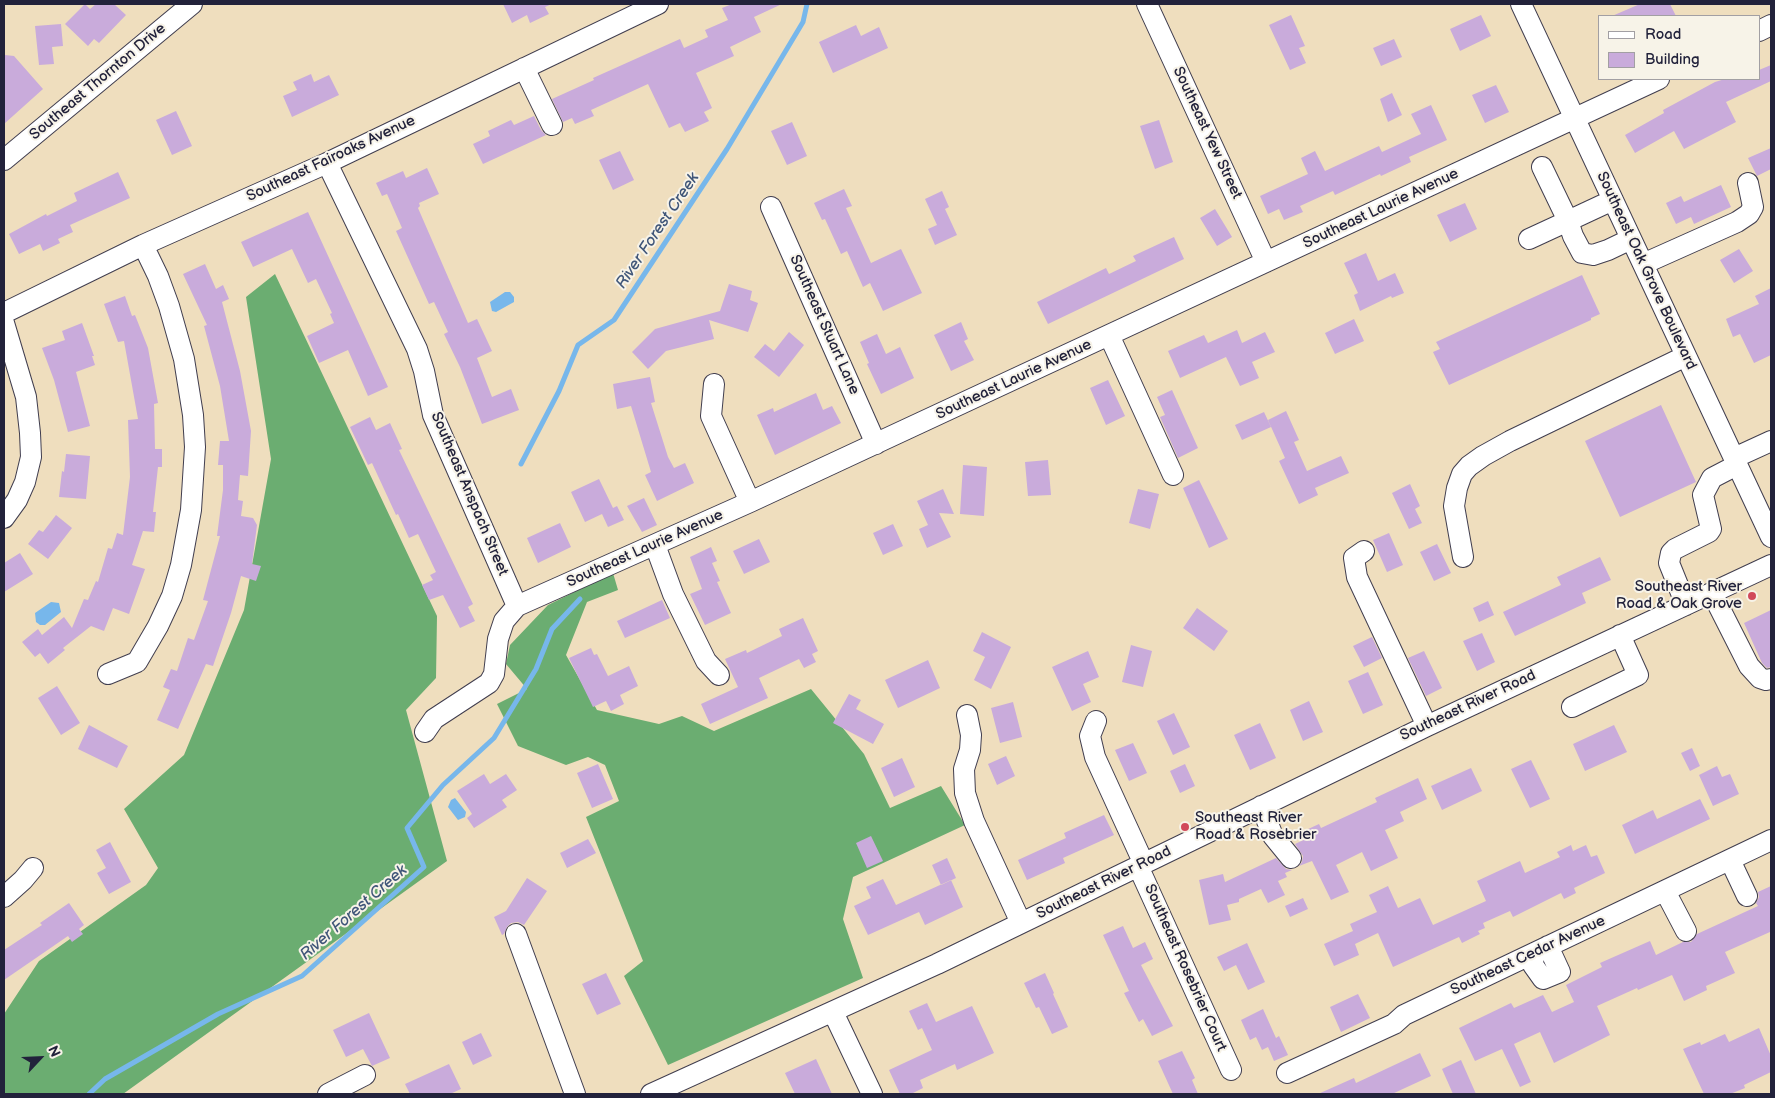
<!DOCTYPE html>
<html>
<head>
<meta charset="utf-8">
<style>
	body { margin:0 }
	#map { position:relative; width:1775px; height:1098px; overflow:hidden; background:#efdebe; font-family:"Balsamiq Sans",sans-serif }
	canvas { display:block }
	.frame { position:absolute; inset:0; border:5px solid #22223b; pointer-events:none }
	.legend { position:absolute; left:1598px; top:15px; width:162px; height:65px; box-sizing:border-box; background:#f7f3e8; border:1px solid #a29fa3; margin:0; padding:6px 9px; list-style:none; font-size:15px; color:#22223b }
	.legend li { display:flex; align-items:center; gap:10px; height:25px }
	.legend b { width:25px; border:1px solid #a29fa3 }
	.north { position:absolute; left:15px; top:1033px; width:50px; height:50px; -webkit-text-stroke:4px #f7f3e8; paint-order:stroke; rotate:65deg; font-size:14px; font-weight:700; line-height:20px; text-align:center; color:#22223b }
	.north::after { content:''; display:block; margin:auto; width:18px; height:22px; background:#22223b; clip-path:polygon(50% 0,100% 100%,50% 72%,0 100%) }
</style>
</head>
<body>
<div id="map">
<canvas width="1775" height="1098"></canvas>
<div class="frame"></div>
<ul class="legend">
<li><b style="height:6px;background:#fff"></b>Road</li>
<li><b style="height:14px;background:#c9abdb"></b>Building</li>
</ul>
<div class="north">N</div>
</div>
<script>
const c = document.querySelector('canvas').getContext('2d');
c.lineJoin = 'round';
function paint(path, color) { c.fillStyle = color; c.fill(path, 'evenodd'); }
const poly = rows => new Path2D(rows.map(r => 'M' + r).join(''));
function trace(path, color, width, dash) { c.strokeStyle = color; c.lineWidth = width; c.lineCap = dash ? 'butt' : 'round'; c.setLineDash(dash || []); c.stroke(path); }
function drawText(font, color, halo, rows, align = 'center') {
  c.font = font + ' "Balsamiq Sans",sans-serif'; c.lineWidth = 4; c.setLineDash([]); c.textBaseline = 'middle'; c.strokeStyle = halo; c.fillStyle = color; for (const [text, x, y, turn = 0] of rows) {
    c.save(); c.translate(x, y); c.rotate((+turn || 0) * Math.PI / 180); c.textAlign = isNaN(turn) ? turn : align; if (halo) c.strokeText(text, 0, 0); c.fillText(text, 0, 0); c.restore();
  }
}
paint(poly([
	[275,274,437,616,436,678,406,710,447,861,123,1094,4,1094,4,1014,39,961,146,885,158,868,124,809,184,755,244,610,271,459,246,297],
	[613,573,618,590,587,602,566,655,597,710,659,724,682,716,714,731,811,689,864,754,890,808,941,786,965,825,853,877,843,919,863,978,668,1065,624,976,643,961,586,817,619,801,605,765,588,757,566,765,518,746,497,704,527,689,506,664,510,645,548,605]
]), '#6bad71');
paint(poly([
	[505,292,510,292,514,297,514,302,496,312,492,311,490,302],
	[51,602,59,603,61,612,45,625,40,625,36,622,35,613],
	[455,798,466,812,465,817,458,820,448,807,451,800]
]), '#77b7eb');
trace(poly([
	[521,464,559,391,578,345,614,320,727,149,803,22,807,4],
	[89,1094,105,1079,218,1014,302,976,424,867,407,828,443,785,494,738,536,669,552,629,580,599]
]), '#77b7eb', 5);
paint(poly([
	[85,4,90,9,96,4,114,4,126,15,99,43,94,39,88,46,65,24],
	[503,4,552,4,545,7,549,14,530,23,527,15,512,23],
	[732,4,782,4,754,17,761,32,730,47,734,56,696,73,712,108,704,112,709,121,685,132,680,123,669,128,648,84,591,110,594,116,575,124,572,118,563,122,552,99,594,80,593,78,680,39,684,48,708,37,705,30,728,20,722,8],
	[1640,4,1670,4,1676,16,1612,16],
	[1291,15,1305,46,1299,48,1306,63,1290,70,1269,25],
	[1481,15,1491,36,1460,51,1450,29],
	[61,24,63,46,52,47,54,64,39,65,35,26],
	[856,25,861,36,879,27,888,48,833,73,819,42],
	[1394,39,1402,57,1381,66,1373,48],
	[5,55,14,56,43,89,4,124],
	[1771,65,1771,81,1726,102,1736,122,1684,149,1674,131,1635,153,1625,135,1664,113,1663,110,1715,82,1725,79,1759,79,1759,70],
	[311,74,314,82,329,75,339,95,292,117,283,96,297,90,293,82],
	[1496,85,1509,112,1485,123,1472,95],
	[1392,93,1402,115,1388,122,1380,99],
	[1431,105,1447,140,1409,157,1411,162,1381,176,1380,174,1335,195,1333,191,1300,206,1303,212,1284,220,1279,209,1268,214,1260,196,1308,174,1301,158,1315,151,1325,171,1379,146,1382,152,1421,134,1411,114],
	[176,111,192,146,172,155,156,120],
	[534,116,541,130,546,135,483,164,473,144,490,136,488,131,511,120,514,125],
	[1159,120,1173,162,1155,169,1140,126],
	[792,122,807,156,787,165,771,131],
	[1771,148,1771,169,1757,176,1748,158],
	[620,151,634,180,613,190,599,160],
	[427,168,439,194,419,203,420,206,418,208,468,323,477,319,492,351,477,358,492,397,511,389,519,410,482,424,460,367,444,334,448,332,434,302,429,304,396,231,402,228,387,194,382,196,376,183,403,171,406,178],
	[118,172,130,198,70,225,73,232,58,239,60,243,43,251,40,244,19,254,9,234,46,214,47,216,77,201,74,193],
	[1721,185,1731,207,1694,224,1691,217,1676,224,1666,203,1681,196,1684,202],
	[844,189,852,206,846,208,871,263,901,249,922,293,883,311,870,283,863,287,847,251,841,254,825,219,822,220,814,203],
	[942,191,949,207,945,209,957,235,935,245,928,229,937,225,925,199],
	[1465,203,1477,229,1450,242,1437,215],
	[1215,209,1232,237,1217,246,1200,218],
	[308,212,388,387,368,396,348,350,319,363,307,336,334,323,330,314,332,313,316,279,308,283,292,249,253,267,241,242],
	[1174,237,1184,259,1048,324,1037,302,1106,268,1109,274,1136,261,1133,256],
	[1739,249,1753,271,1734,283,1720,260],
	[1366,253,1378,281,1395,273,1404,293,1392,298,1391,296,1360,311,1354,295,1358,293,1344,263],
	[205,264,216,289,223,285,229,299,222,302,240,371,251,431,248,476,240,475,238,500,243,501,241,516,253,518,257,525,252,564,261,566,256,581,241,576,231,613,213,666,206,664,178,729,157,720,170,690,163,687,171,669,177,671,188,638,194,640,208,601,203,600,220,536,217,536,223,490,223,465,218,465,220,441,229,441,220,386,204,326,207,325,183,274],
	[1582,275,1600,314,1591,318,1591,320,1449,385,1433,352,1440,349,1436,342],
	[729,284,752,291,750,300,758,303,748,332,709,320,714,339,666,351,648,369,632,352,655,329,720,311],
	[1771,288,1771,355,1754,363,1740,334,1733,337,1726,319,1759,304,1755,296],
	[125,296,132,316,135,315,148,348,158,403,154,404,155,449,162,449,162,467,158,467,153,512,156,512,154,532,143,531,132,565,145,569,129,614,113,608,104,631,91,626,63,648,65,650,48,664,40,653,35,657,22,642,38,629,42,635,64,617,72,628,84,599,88,600,96,581,98,582,108,548,112,549,117,533,123,535,130,477,128,420,138,419,124,341,118,342,104,304],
	[1354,319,1364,341,1335,354,1325,333],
	[961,322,968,339,964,341,974,360,951,371,934,335],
	[82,323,94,356,92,356,95,365,76,372,90,426,68,432,54,380,42,348,65,340,62,331],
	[1237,330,1242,343,1265,332,1275,352,1252,362,1259,378,1240,386,1226,357,1180,378,1168,351,1204,335,1208,343],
	[789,332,804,345,779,377,754,357,765,344,774,351],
	[877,334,886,354,900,347,914,378,881,394,867,364,869,363,860,342],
	[650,377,655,402,651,403,668,457,674,468,685,463,694,483,657,501,645,475,651,472,631,406,617,409,613,384],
	[1108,380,1125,416,1106,425,1090,388],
	[1172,390,1198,448,1178,458,1160,417,1165,415,1157,397],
	[816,393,823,410,832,406,841,423,775,455,757,415,773,408,774,412],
	[1661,405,1696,482,1620,517,1585,441],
	[1286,411,1299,440,1294,442,1307,471,1341,456,1349,473,1315,488,1318,495,1299,504,1279,461,1285,458,1268,420],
	[1264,412,1271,427,1242,440,1235,425],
	[370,417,376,430,390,423,402,449,399,450,473,604,468,607,475,621,460,628,443,595,429,600,422,585,433,580,430,575,436,572,418,534,409,538,398,514,396,515,372,463,368,465,350,427],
	[66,454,90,456,86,499,59,497,62,471,64,472],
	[1048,460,1051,495,1028,496,1025,462],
	[963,465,987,467,984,516,960,514],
	[599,479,613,508,617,506,624,520,608,527,602,514,585,522,571,492],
	[1199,480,1228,539,1209,548,1183,488],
	[1410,484,1420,506,1415,509,1422,523,1409,529,1392,493],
	[943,489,954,514,939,513,951,537,927,548,919,529,928,525,917,501],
	[1138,489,1159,494,1150,529,1129,523],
	[644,498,657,525,642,532,627,506],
	[56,515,72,528,48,559,28,544,39,530,43,532],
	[560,523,571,547,538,563,527,538],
	[893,524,903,546,883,555,873,533],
	[1389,533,1403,565,1387,572,1373,540],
	[759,539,770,562,744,574,733,551],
	[1437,544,1451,573,1434,581,1420,552],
	[711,547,717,561,712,563,720,581,717,582,731,613,705,625,690,594,702,589,690,557],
	[20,553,33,574,4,592,4,563],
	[1600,557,1611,580,1582,593,1586,603,1515,636,1503,612,1561,585,1557,577],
	[662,600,670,618,625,638,617,621],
	[1488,601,1494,615,1479,622,1473,608],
	[1197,608,1228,631,1214,651,1183,628],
	[1771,610,1771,667,1767,668,1762,663,1744,623],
	[803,618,818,651,812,654,816,662,804,668,799,659,759,678,768,698,710,724,701,704,738,687,725,659,746,650,747,653,782,636,779,629],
	[982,632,1011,647,991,689,974,680,985,657,973,651],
	[1482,633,1495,662,1477,671,1463,641],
	[1372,637,1382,658,1364,667,1353,646],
	[1131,645,1152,651,1143,687,1122,682],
	[591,648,594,655,597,654,608,676,629,666,638,686,620,695,624,704,611,711,606,701,593,707,569,658],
	[1088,651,1099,677,1083,684,1091,702,1072,711,1052,667],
	[1424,651,1442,688,1426,696,1408,658],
	[928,660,940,688,898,708,885,680],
	[1368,672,1383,705,1363,714,1348,681],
	[57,686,80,723,61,735,38,698],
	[849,694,861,700,856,709,884,724,873,744,833,723],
	[1309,701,1323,732,1303,741,1290,710],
	[1013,702,1022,737,1000,743,991,708],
	[1174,713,1190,747,1173,755,1157,721],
	[1260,723,1276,758,1250,770,1234,735],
	[89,725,128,746,117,768,78,749],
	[1614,725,1627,752,1585,771,1573,744],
	[1133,743,1147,773,1129,781,1115,750],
	[1692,748,1700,766,1690,771,1681,753],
	[1006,756,1015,776,997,785,988,764],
	[902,758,915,787,894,797,881,768],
	[1531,760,1550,799,1530,808,1511,769],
	[598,764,613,799,592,808,577,773],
	[1185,764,1195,786,1180,793,1170,771],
	[1717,766,1722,777,1730,774,1739,794,1713,806,1699,775],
	[1471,768,1482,791,1442,810,1431,786],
	[484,774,490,784,506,774,517,790,502,800,507,807,474,828,467,818,472,814,457,791],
	[1418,778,1427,799,1400,812,1404,821,1385,830,1398,858,1371,871,1362,852,1336,865,1349,892,1331,900,1312,861,1299,866,1302,862,1303,856,1295,844,1310,837,1306,830,1319,824,1321,828,1377,802,1375,798],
	[1700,799,1710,819,1635,854,1622,825,1653,810,1657,819],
	[1104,815,1114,835,1063,858,1065,863,1027,880,1018,860,1066,838,1064,833],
	[871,836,883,861,867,868,856,843],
	[588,839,596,853,567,868,560,853],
	[110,842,131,882,109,894,97,873,106,868,96,850],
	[1571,845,1573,851,1586,845,1591,857,1597,855,1605,873,1574,888,1576,893,1564,899,1561,893,1513,917,1510,911,1483,923,1485,928,1478,931,1480,934,1462,943,1459,937,1393,967,1378,933,1355,944,1359,955,1334,966,1324,944,1353,931,1350,924,1377,912,1369,895,1388,886,1398,908,1420,898,1433,925,1486,901,1477,881,1520,861,1525,873,1560,857,1557,852],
	[947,858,956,878,941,885,932,865],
	[1276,858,1286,869,1292,870,1285,873,1287,877,1278,881,1285,895,1268,903,1261,889,1239,899,1239,902,1227,905,1231,920,1209,925,1199,880,1223,874,1225,882],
	[527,878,547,891,524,925,518,922,511,923,507,927,504,934,502,935,494,917,506,911],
	[883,879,896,905,951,880,963,907,925,925,919,912,868,935,854,906,871,898,866,887],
	[1771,886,1771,935,1770,932,1725,952,1735,973,1706,986,1707,990,1684,1001,1672,975,1638,990,1637,988,1597,1006,1610,1035,1554,1063,1540,1032,1514,1044,1531,1082,1520,1087,1502,1049,1475,1061,1459,1028,1511,1003,1514,1008,1543,995,1552,1012,1574,1002,1566,985,1602,967,1600,963,1650,941,1656,955,1683,942,1691,942,1697,934,1758,906,1756,903,1759,897,1758,892],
	[1303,898,1308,909,1290,917,1285,906],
	[69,903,84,925,79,929,83,934,72,942,68,936,4,980,4,950,42,925,40,923],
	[1123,926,1133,948,1145,942,1153,959,1141,965,1173,1026,1152,1036,1143,1019,1139,1022,1124,993,1129,991,1103,935],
	[1247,943,1265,982,1248,990,1236,965,1224,971,1217,957],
	[606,973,621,1004,597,1015,582,984],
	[1045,973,1054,993,1053,994,1068,1027,1052,1034,1039,1007,1036,1008,1024,983],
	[1358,994,1370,1018,1341,1032,1330,1007],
	[927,1003,936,1022,972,1006,994,1053,957,1070,955,1064,920,1080,923,1088,911,1094,900,1094,889,1070,932,1050,922,1028,918,1030,909,1011],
	[1263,1009,1276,1038,1279,1036,1288,1055,1274,1061,1268,1047,1262,1050,1256,1037,1250,1040,1241,1020],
	[369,1013,390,1058,372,1066,363,1049,346,1057,333,1030],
	[1759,1028,1771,1056,1771,1072,1744,1085,1745,1088,1730,1094,1704,1094,1683,1049,1700,1042,1701,1045,1725,1034,1729,1042],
	[481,1033,492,1056,473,1065,462,1042],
	[1182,1051,1195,1078,1192,1080,1198,1094,1173,1094,1158,1061],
	[1420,1053,1431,1076,1392,1094,1318,1094,1354,1078,1356,1083],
	[816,1059,832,1094,795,1094,785,1073],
	[1461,1060,1476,1094,1453,1094,1442,1069],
	[449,1064,461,1089,450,1094,410,1094,405,1084]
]), '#c9abdb');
const minor = poly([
	[1147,4,1266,262],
	[1521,4,1771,537],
	[1759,31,1771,25],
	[524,68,552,125],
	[4,160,192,4],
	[327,163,417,349,424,371,433,415,517,606],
	[1613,200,1568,221,1573,236,1582,253,1593,255,1608,250,1631,239],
	[771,207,876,444],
	[1529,239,1568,221,1542,167],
	[1643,264,1737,222,1749,214,1753,207,1748,183],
	[4,313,143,245,327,163,658,4],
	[4,323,26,397,30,433,31,457,25,482,17,500,4,518],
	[1109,335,1173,475],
	[714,384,711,416,750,502],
	[1734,458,1771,441],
	[655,545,673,594,706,661,719,675],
	[1364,551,1354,558,1357,577,1427,726],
	[1463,557,1454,506,1457,488,1462,474,1469,466,1483,456,1510,441,1686,356],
	[1712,593,1749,666,1760,678,1766,680,1771,679],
	[1686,605,1669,563,1671,553,1675,549,1709,532,1711,529,1703,495,1712,478,1737,465],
	[108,674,137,662,158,626,172,596,181,565,191,510,195,447,193,415,184,359,169,306,158,276,143,245],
	[1572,707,1638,675,1620,635],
	[967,715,971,735,970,750,964,769,965,793,974,821,1021,923],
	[1096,721,1090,736,1095,757,1144,864],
	[425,732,434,719,489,683,494,674,498,639,504,621,517,606,750,502,1659,79],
	[1261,806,1273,836,1291,858],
	[1730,860,1747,896],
	[1138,866,1231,1070],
	[1665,891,1686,931],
	[4,897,23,880,33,868],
	[516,934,575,1094],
	[1534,953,1533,965,1543,979,1560,972,1548,946],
	[833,1012,872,1094],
	[1287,1073,1394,1024,1404,1015,1771,840],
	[328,1094,365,1075],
	[651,1094,937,964,1427,726,1771,565]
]);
trace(minor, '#413e4f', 22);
trace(minor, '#fff', 20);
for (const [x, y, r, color] of [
	[1752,596,5,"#d1495b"],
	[1185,827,5,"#d1495b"]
]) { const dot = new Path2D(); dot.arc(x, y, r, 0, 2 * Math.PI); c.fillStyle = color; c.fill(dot); trace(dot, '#f7f3e8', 2); }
drawText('15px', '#22223b', '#f7f3e8', [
	["Southeast Thornton Drive",98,82,-40],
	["Southeast Yew Street",1207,133,65],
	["Southeast Fairoaks Avenue",331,159,-25],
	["Southeast Laurie Avenue",1381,209,-25],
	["Southeast Oak Grove Boulevard",1646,271,65],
	["Southeast Stuart Lane",824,325,66],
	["Southeast Laurie Avenue",1014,380,-25],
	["Southeast Anspach Street",469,494,67],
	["Southeast Laurie Avenue",645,549,-24],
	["Southeast River Road",1468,706,-25],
	["Southeast River Road",1104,883,-26],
	["Southeast Cedar Avenue",1528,956,-25],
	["Southeast Rosebrier Court",1185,968,66]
]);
drawText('15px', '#22223b', '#f7f3e8', [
	["Southeast River",1742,587],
	["Road & Oak Grove",1742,604],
	["Southeast River",1195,818,"left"],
	["Road & Rosebrier",1195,835,"left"]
], 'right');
drawText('italic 16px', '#405679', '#f7f3e8', [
	["River Forest Creek",658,231,-56],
	["River Forest Creek",354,913,-41]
]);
</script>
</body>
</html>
